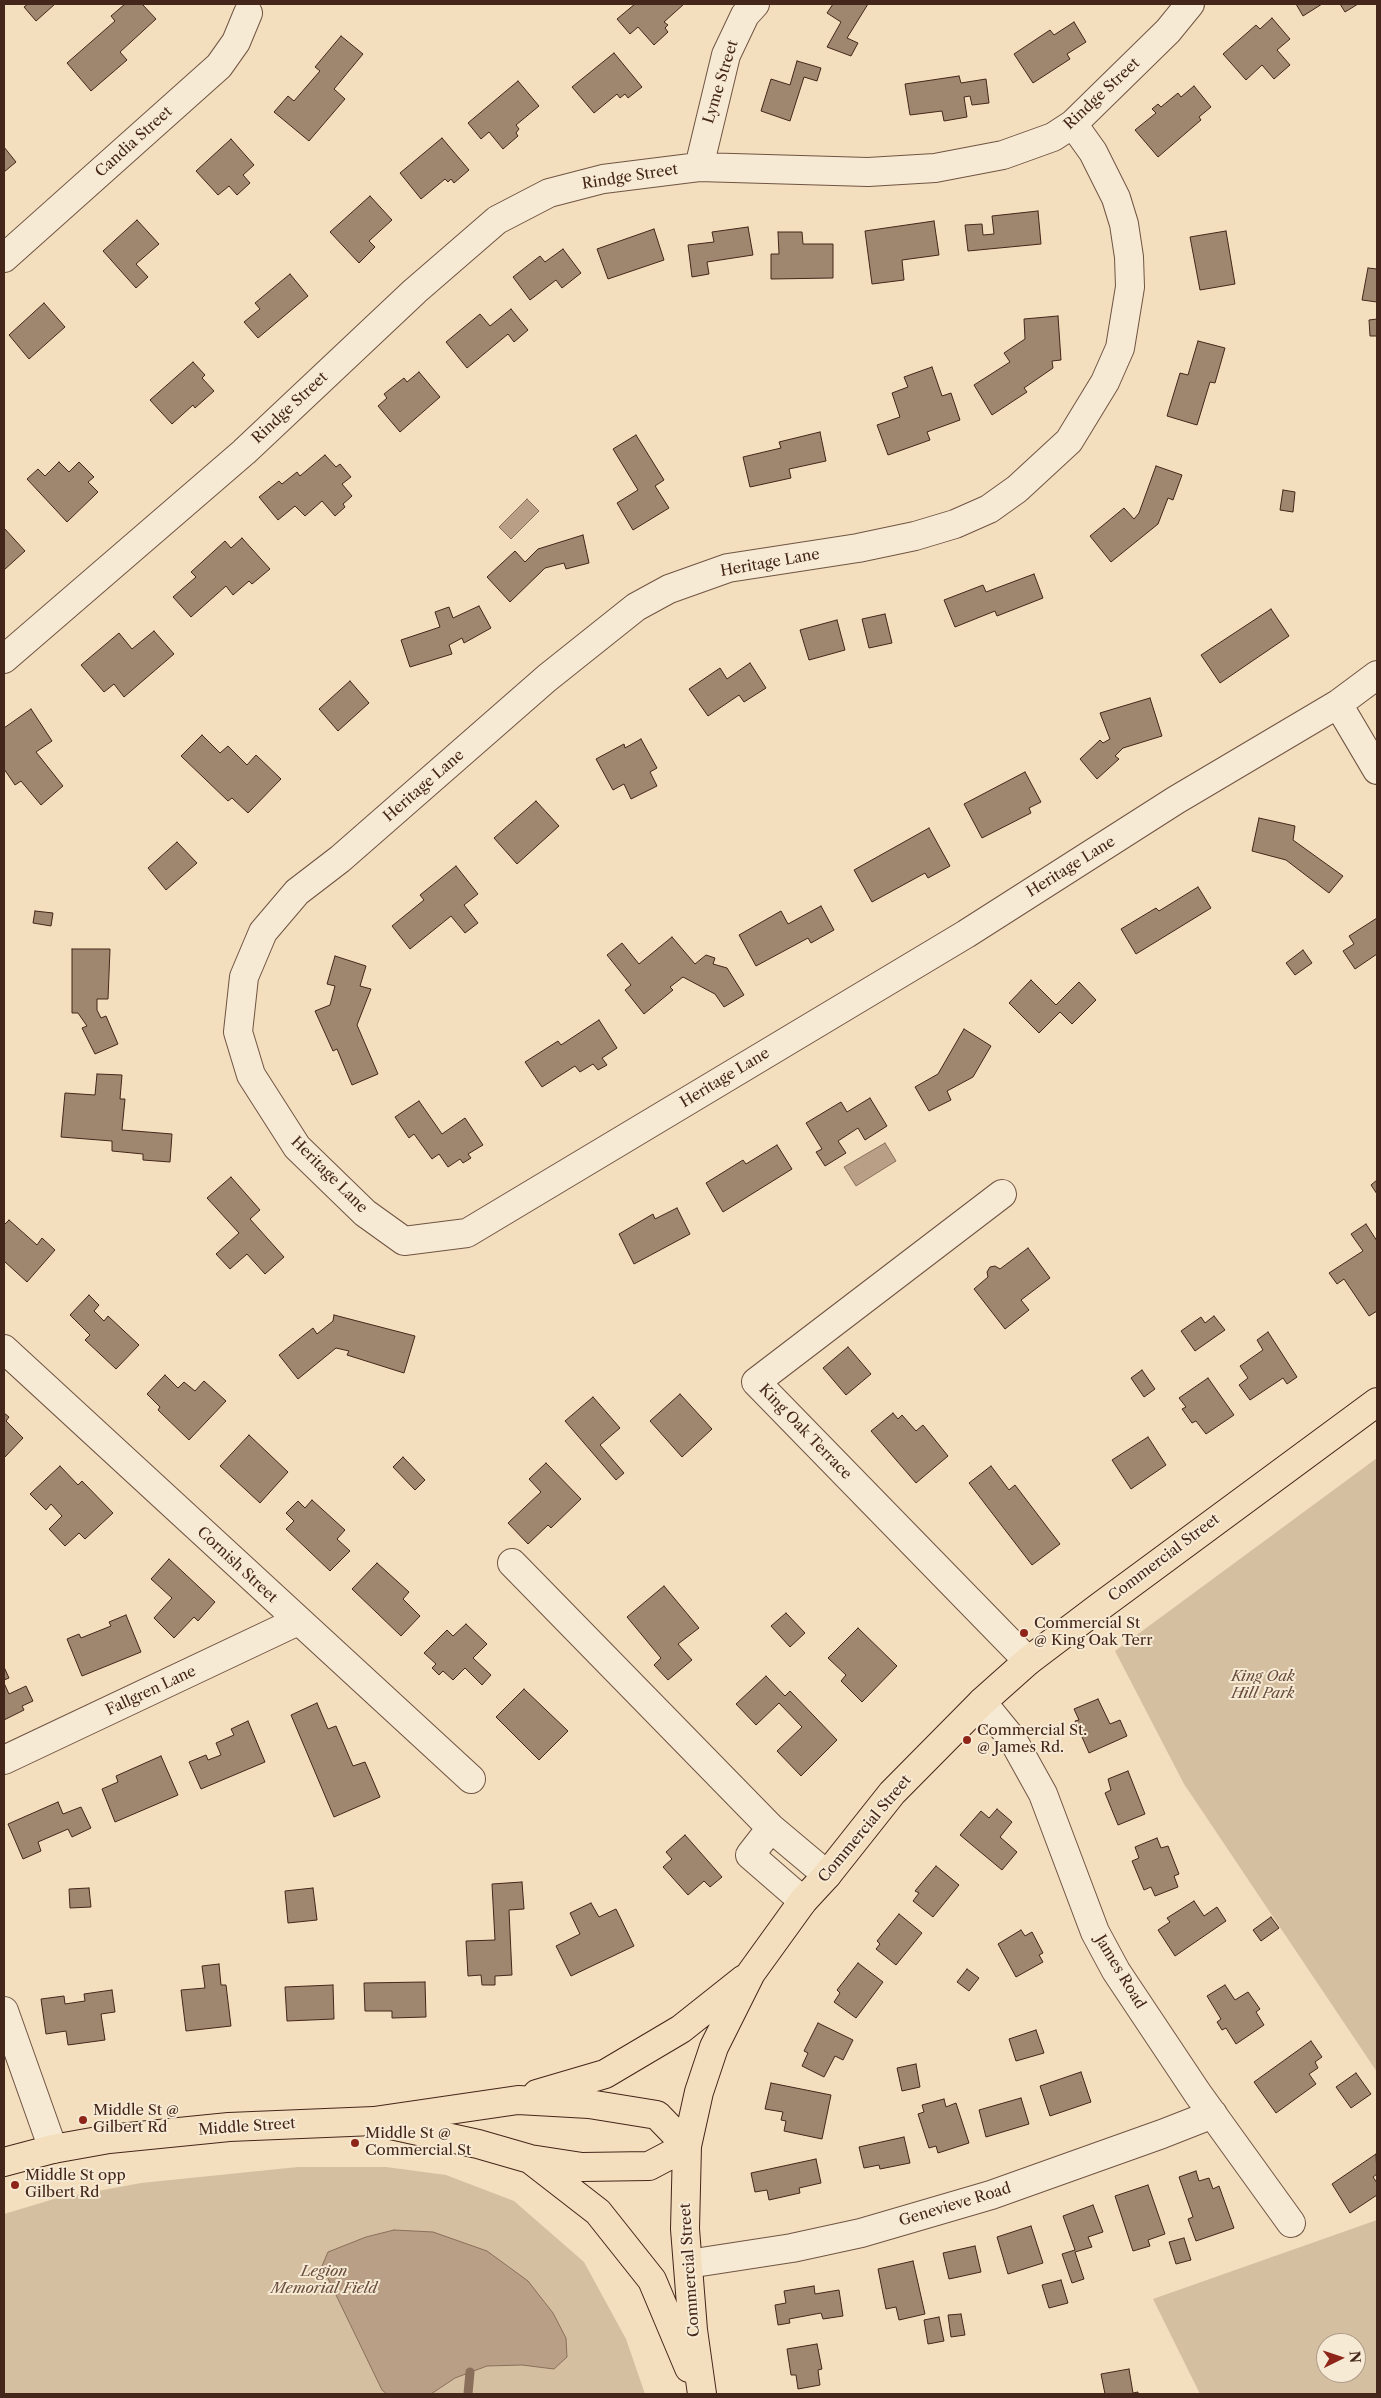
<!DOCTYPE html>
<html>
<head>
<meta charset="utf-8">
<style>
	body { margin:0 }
	#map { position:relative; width:1381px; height:2398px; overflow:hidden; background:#f3debd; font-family:"Libre Caslon Text",serif }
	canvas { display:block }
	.frame { position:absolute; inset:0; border:5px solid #44261a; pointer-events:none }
	.north { position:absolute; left:1316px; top:2333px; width:50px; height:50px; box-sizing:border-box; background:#f7ead4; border:1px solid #af9c8a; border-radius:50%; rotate:86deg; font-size:14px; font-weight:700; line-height:20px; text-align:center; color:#44261a }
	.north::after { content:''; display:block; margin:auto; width:18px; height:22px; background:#8f2418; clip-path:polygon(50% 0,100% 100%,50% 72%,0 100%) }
</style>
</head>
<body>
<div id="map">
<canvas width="1381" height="2398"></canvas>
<div class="frame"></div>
<div class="north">N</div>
</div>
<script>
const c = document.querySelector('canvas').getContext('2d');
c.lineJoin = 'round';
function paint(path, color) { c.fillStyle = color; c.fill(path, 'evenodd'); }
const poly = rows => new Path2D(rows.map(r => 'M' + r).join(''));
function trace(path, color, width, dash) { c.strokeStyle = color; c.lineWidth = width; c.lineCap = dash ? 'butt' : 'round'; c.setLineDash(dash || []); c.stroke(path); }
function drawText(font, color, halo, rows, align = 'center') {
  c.font = font + ' "Libre Caslon Text",serif'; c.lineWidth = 4; c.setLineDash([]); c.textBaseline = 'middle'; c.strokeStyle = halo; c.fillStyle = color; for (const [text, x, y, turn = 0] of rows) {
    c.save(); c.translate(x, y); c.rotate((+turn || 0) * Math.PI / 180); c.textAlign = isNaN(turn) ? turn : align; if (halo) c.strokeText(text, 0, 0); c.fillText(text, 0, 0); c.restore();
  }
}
paint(poly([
	[1377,1458,1377,2072,1184,1784,1115,1651],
	[298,2167,386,2167,446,2175,514,2201,584,2262,626,2339,645,2394,4,2394,4,2214,54,2199,141,2183],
	[1377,2220,1377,2394,1200,2394,1153,2299],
	[1326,2343,1356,2343,1356,2373,1326,2373]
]), '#d5bfa1');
const water = poly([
	[527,499,539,511,511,539,499,527,527,499],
	[885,1143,896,1161,856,1186,844,1167,885,1143],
	[394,2230,433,2232,487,2251,528,2281,553,2313,566,2338,567,2357,554,2369,522,2365,487,2366,455,2378,431,2394,387,2394,382,2390,322,2266,328,2252,366,2237,394,2230]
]);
paint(water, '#b89f86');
trace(water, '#8a6f5b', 1);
trace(poly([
	[468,2394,470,2372]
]), '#8a6f5b', 9);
const building = poly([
	[28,4,55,4,36,21,24,7,28,4],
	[125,4,142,4,156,19,120,52,127,60,91,91,67,63,115,21,111,16,125,4],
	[635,4,684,4,664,22,668,25,665,28,668,32,654,45,638,27,630,34,617,19,635,4],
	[833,4,868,4,847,38,858,43,851,56,827,47,841,22,827,13,833,4],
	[1296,4,1322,4,1303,16,1296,4],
	[1340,4,1358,4,1345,12,1340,4],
	[1272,18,1290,39,1277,50,1290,65,1274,79,1262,65,1246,80,1223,54,1256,25,1260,29,1272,18],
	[1074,22,1086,42,1067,54,1070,59,1033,83,1014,54,1050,30,1054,35,1074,22],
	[341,36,363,54,334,89,345,99,309,141,274,112,288,96,294,101,320,71,315,67,341,36],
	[614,53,642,87,628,98,625,94,620,98,617,94,594,113,572,87,614,53],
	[797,61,821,68,817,81,804,77,790,121,761,111,771,79,790,85,797,61],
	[959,76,961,83,986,79,989,103,972,105,970,96,964,97,967,117,944,121,942,111,910,115,905,84,959,76],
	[518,81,539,106,516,125,519,129,516,133,518,136,503,149,489,132,481,139,468,123,518,81],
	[1194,86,1211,107,1199,117,1201,120,1158,157,1135,130,1156,113,1152,109,1158,104,1161,107,1178,93,1181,97,1194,86],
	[442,138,469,170,454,183,451,179,448,182,445,179,421,199,400,173,442,138],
	[231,139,254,165,243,175,250,183,237,195,229,186,218,195,196,171,231,139],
	[4,147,16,162,4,172,4,147],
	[370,196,392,220,369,241,375,247,359,263,330,232,370,196],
	[1038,211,1041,244,968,251,965,225,982,224,983,235,994,234,992,216,1038,211],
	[137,220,159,244,136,264,148,277,136,288,103,251,137,220],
	[934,221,939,255,902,260,904,280,872,284,865,231,934,221],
	[748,227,753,255,707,262,709,274,692,277,688,245,714,242,712,232,748,227],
	[654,229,664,260,608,279,597,249,654,229],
	[1226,231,1235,284,1200,290,1190,237,1226,231],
	[778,232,802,232,803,244,833,244,833,278,771,279,771,254,779,254,778,232],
	[563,249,581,273,562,288,556,280,530,300,513,277,540,256,545,262,563,249],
	[1368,268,1377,269,1377,302,1362,300,1368,268],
	[290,274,308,296,258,338,244,322,260,309,255,303,290,274],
	[44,303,65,327,29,359,9,335,44,303],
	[511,309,528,330,514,342,508,334,467,368,446,342,480,314,490,326,511,309],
	[1058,316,1061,360,1052,361,1053,368,1024,388,1027,392,992,415,974,385,1010,362,1004,353,1025,339,1024,319,1058,316],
	[1377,319,1377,336,1370,336,1369,320,1377,319],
	[1198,341,1225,348,1215,383,1210,382,1197,425,1167,416,1180,373,1188,375,1198,341],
	[193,362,205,375,202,378,214,391,195,408,193,405,172,424,150,400,193,362],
	[932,367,942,396,951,393,960,420,927,432,930,440,888,455,877,425,900,417,892,393,908,387,904,377,932,367],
	[419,372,440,397,400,432,378,406,387,398,384,394,404,378,407,382,419,372],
	[820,432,826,461,789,469,791,478,750,487,743,457,781,448,779,442,820,432],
	[636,435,664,480,655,486,669,508,633,530,617,503,638,490,613,449,636,435],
	[325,455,336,467,340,464,351,477,342,484,352,496,343,504,345,507,335,516,322,501,305,516,295,506,278,520,259,497,279,481,282,484,297,472,300,476,325,455],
	[59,462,69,472,79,462,94,477,88,482,98,492,67,522,27,479,38,469,45,476,59,462],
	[1156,466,1182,475,1173,500,1168,498,1158,524,1111,562,1090,536,1124,508,1134,519,1139,513,1156,466],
	[1283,490,1295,492,1293,512,1280,510,1283,490],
	[4,528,25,551,4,570,4,528],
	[583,535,589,563,566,569,564,563,545,568,510,602,487,577,515,551,525,562,538,549,583,535],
	[242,538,270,569,252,584,249,581,233,595,226,586,191,617,173,597,196,577,191,572,225,541,231,548,242,538],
	[1034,574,1043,598,997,616,995,611,955,627,944,600,983,585,986,592,1034,574],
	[479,606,491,628,464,643,462,638,449,645,452,654,410,667,401,640,440,627,435,612,449,607,453,618,479,606],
	[1271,609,1289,636,1220,683,1201,655,1271,609],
	[885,614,892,643,869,648,862,619,885,614],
	[837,620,845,650,809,660,800,630,837,620],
	[154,631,174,654,124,697,114,684,104,692,81,665,119,633,132,649,154,631],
	[750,663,766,688,744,702,739,695,708,716,689,689,720,668,727,679,750,663],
	[350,681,369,703,338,731,319,709,350,681],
	[1150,698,1162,736,1123,748,1115,756,1119,759,1097,779,1080,759,1100,740,1103,743,1110,739,1100,713,1150,698],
	[31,709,52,741,36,752,63,786,41,805,21,781,15,785,4,769,4,728,31,709],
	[202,735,220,753,228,746,247,765,256,755,281,779,248,813,232,798,228,801,181,756,202,735],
	[641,739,657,768,650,772,657,786,631,799,624,784,613,790,596,759,624,744,625,748,641,739],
	[1025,772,1041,802,1029,808,1031,813,982,838,964,804,1025,772],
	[536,801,559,826,517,864,494,838,536,801],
	[1259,818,1295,826,1293,840,1343,876,1329,893,1286,860,1252,851,1259,818],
	[929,828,950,866,928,878,925,873,872,902,854,870,929,828],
	[177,842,197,863,166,890,148,868,177,842],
	[456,866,478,894,464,905,478,923,465,933,451,916,410,949,392,926,424,900,420,895,456,866],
	[1198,887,1211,908,1136,954,1121,929,1156,908,1159,911,1198,887],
	[821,906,834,930,811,943,808,938,756,966,739,935,781,911,788,924,821,906],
	[35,911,53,913,51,926,33,923,35,911],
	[1377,918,1377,954,1355,969,1343,951,1354,944,1349,936,1377,918],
	[672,937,695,964,706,955,715,958,713,964,727,968,744,995,724,1007,715,994,683,977,670,987,673,990,644,1014,625,990,631,985,607,955,622,943,639,964,672,937],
	[72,949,110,949,108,999,97,999,97,1010,101,1018,106,1016,118,1044,95,1054,82,1028,87,1026,78,1013,72,1013,72,949],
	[1303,950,1312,963,1295,975,1286,963,1303,950],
	[335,956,366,966,360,986,371,989,357,1025,378,1074,352,1085,337,1049,333,1051,315,1011,330,1005,335,986,327,984,335,956],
	[1031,980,1056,1005,1079,982,1096,1000,1072,1024,1060,1012,1039,1033,1009,1003,1031,980],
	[599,1020,617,1048,602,1058,607,1065,598,1070,593,1064,580,1072,575,1066,542,1087,525,1062,558,1041,561,1045,599,1020],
	[964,1029,991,1046,973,1077,947,1091,951,1100,929,1111,915,1087,938,1074,964,1029],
	[97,1074,122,1075,120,1099,125,1099,122,1130,172,1134,170,1162,143,1160,143,1154,112,1151,112,1141,61,1137,65,1093,95,1095,97,1074],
	[870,1098,887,1126,865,1140,858,1128,838,1141,846,1153,825,1166,816,1152,822,1149,806,1123,841,1102,847,1112,870,1098],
	[419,1101,442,1134,465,1118,483,1145,468,1154,471,1158,463,1163,460,1159,448,1167,439,1154,432,1159,414,1134,409,1138,395,1117,419,1101],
	[777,1145,792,1169,723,1212,706,1183,743,1160,746,1164,777,1145],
	[231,1177,260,1210,250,1219,284,1257,265,1274,247,1254,230,1269,216,1254,239,1233,207,1198,231,1177],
	[1377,1180,1377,1194,1371,1185,1377,1180],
	[677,1208,690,1234,634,1264,619,1234,653,1214,655,1219,677,1208],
	[9,1220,37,1245,42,1238,55,1250,27,1282,4,1261,4,1225,9,1220],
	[1366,1224,1377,1241,1377,1311,1369,1316,1344,1279,1337,1284,1329,1273,1363,1251,1351,1234,1366,1224],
	[1028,1248,1050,1278,1021,1300,1029,1310,1005,1329,974,1289,988,1277,987,1272,990,1267,995,1266,1000,1269,1028,1248],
	[89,1295,99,1305,94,1311,104,1321,108,1316,139,1345,116,1369,85,1340,90,1335,70,1315,89,1295],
	[334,1315,415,1336,404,1373,347,1355,349,1351,336,1348,298,1379,279,1355,313,1328,317,1334,333,1321,334,1315],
	[1214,1316,1225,1330,1195,1351,1181,1331,1201,1317,1205,1323,1214,1316],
	[1268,1332,1297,1377,1287,1384,1283,1378,1250,1400,1239,1385,1248,1378,1240,1366,1263,1350,1257,1340,1268,1332],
	[848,1347,871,1374,846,1395,823,1368,848,1347],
	[1142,1370,1155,1389,1144,1397,1131,1378,1142,1370],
	[165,1375,178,1388,184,1382,195,1391,204,1381,226,1401,189,1440,158,1410,160,1407,147,1394,165,1375],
	[1208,1378,1234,1415,1206,1434,1196,1421,1192,1423,1182,1409,1186,1407,1179,1398,1208,1378],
	[680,1394,712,1429,682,1457,650,1421,680,1394],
	[593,1397,620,1428,600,1445,624,1473,616,1480,565,1421,593,1397],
	[4,1413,9,1417,6,1421,23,1438,4,1458,4,1413],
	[893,1413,898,1419,902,1415,916,1431,923,1425,948,1456,916,1483,871,1431,893,1413],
	[249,1435,288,1472,260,1503,220,1466,249,1435],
	[1148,1437,1166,1465,1131,1489,1112,1460,1148,1437],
	[403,1457,425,1480,415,1490,393,1467,403,1457],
	[546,1463,581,1499,551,1528,548,1525,528,1544,508,1523,541,1492,529,1479,546,1463],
	[60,1466,78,1485,82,1481,113,1513,85,1539,79,1533,65,1546,49,1529,62,1516,51,1504,46,1510,30,1494,60,1466],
	[991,1466,1009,1490,1015,1485,1060,1544,1032,1565,969,1483,991,1466],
	[312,1500,345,1530,337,1539,350,1551,330,1571,286,1529,294,1521,286,1513,298,1501,305,1508,312,1500],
	[169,1559,215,1602,198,1621,194,1617,174,1638,154,1618,172,1598,151,1579,169,1559],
	[377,1563,409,1592,403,1599,420,1616,401,1636,352,1589,377,1563],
	[664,1586,699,1628,678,1644,692,1660,668,1680,654,1665,661,1658,627,1617,664,1586],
	[786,1613,805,1633,790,1647,771,1626,786,1613],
	[126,1615,141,1652,82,1676,67,1639,79,1634,81,1638,111,1626,109,1622,126,1615],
	[466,1624,487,1644,473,1658,491,1675,482,1685,465,1668,453,1680,443,1671,439,1675,432,1668,436,1664,424,1653,447,1630,453,1636,466,1624],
	[858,1628,897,1666,862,1702,841,1681,846,1675,828,1658,858,1628],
	[4,1667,9,1678,4,1680,4,1667],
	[766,1676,785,1696,790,1691,837,1740,801,1776,777,1751,802,1727,779,1703,756,1725,736,1704,766,1676],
	[4,1683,9,1694,26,1686,33,1701,22,1706,24,1710,4,1720,4,1683],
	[524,1689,568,1731,539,1760,496,1717,524,1689],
	[1098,1699,1110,1724,1120,1720,1127,1736,1089,1753,1075,1721,1079,1720,1074,1709,1098,1699],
	[317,1703,328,1729,336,1726,353,1766,365,1762,380,1797,334,1817,291,1715,317,1703],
	[248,1721,265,1762,201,1789,189,1762,206,1755,208,1760,221,1755,216,1743,234,1735,231,1729,248,1721],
	[161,1756,178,1795,115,1822,102,1789,118,1782,116,1776,161,1756],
	[1128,1771,1145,1814,1118,1825,1105,1793,1111,1790,1108,1779,1128,1771],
	[58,1802,63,1814,81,1807,91,1828,72,1837,68,1829,38,1842,41,1851,23,1859,8,1824,58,1802],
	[997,1809,1012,1822,1000,1837,1017,1852,1002,1870,960,1835,981,1811,989,1818,997,1809],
	[685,1835,722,1877,710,1887,704,1881,688,1895,663,1867,672,1859,666,1852,685,1835],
	[1157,1838,1161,1848,1168,1846,1179,1874,1174,1876,1178,1887,1155,1896,1151,1887,1144,1890,1132,1861,1139,1858,1135,1847,1157,1838],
	[936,1866,959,1885,933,1917,913,1901,919,1893,915,1891,936,1866],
	[522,1882,524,1909,509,1910,512,1975,495,1976,495,1985,482,1985,481,1975,468,1976,466,1941,495,1940,492,1884,522,1882],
	[89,1888,91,1907,70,1908,69,1889,89,1888],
	[313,1888,317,1920,288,1923,285,1891,313,1888],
	[1194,1901,1204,1916,1217,1907,1226,1921,1175,1956,1158,1930,1170,1922,1167,1918,1194,1901],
	[591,1903,599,1917,616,1909,634,1946,571,1976,556,1946,580,1934,570,1913,591,1903],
	[899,1914,922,1933,896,1965,876,1949,880,1944,877,1941,899,1914],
	[1271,1917,1279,1928,1261,1941,1253,1930,1271,1917],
	[1021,1930,1025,1936,1032,1932,1043,1953,1039,1955,1043,1962,1016,1977,998,1944,1021,1930],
	[858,1963,883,1982,856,2018,834,2002,840,1993,837,1990,858,1963],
	[219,1964,221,1985,226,1985,231,2026,186,2031,181,1990,205,1988,202,1966,219,1964],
	[967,1969,979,1978,969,1991,957,1982,967,1969],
	[425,1982,426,2017,392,2018,392,2011,365,2011,364,1983,425,1982],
	[333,1985,334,2019,287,2021,285,1987,333,1985],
	[1225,1985,1235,2000,1248,1992,1260,2009,1256,2012,1264,2025,1236,2044,1226,2028,1222,2030,1217,2022,1221,2019,1207,1996,1225,1985],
	[112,1990,115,2012,101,2014,105,2040,68,2045,66,2031,46,2034,41,1999,64,1996,65,2004,85,2001,84,1994,112,1990],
	[818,2023,853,2040,843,2060,835,2056,824,2077,802,2066,808,2053,804,2051,818,2023],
	[1036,2030,1044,2053,1016,2061,1009,2039,1036,2030],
	[1311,2041,1322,2057,1315,2062,1318,2068,1309,2074,1316,2084,1276,2113,1254,2082,1311,2041],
	[916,2064,920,2087,902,2091,897,2068,916,2064],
	[1081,2072,1091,2102,1050,2116,1040,2086,1081,2072],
	[1356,2073,1371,2094,1351,2108,1336,2087,1356,2073],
	[771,2083,831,2095,822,2139,784,2131,786,2121,781,2120,783,2112,765,2109,771,2083],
	[1021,2098,1029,2124,986,2137,979,2110,1021,2098],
	[944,2099,946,2107,956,2103,969,2143,938,2153,936,2146,929,2148,918,2114,924,2112,922,2105,944,2099],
	[904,2137,910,2163,880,2169,879,2165,864,2168,859,2147,904,2137],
	[1376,2154,1377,2174,1373,2177,1377,2183,1377,2195,1350,2213,1332,2184,1376,2154],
	[816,2159,821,2183,799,2188,800,2193,769,2200,767,2190,755,2192,751,2173,816,2159],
	[1196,2171,1199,2181,1209,2178,1213,2189,1219,2186,1234,2228,1196,2241,1188,2219,1193,2217,1179,2177,1196,2171],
	[1148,2185,1165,2234,1148,2240,1150,2246,1133,2251,1115,2196,1148,2185],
	[1093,2205,1103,2232,1088,2237,1092,2247,1075,2252,1084,2279,1072,2283,1062,2254,1075,2250,1063,2216,1093,2205],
	[1031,2226,1043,2263,1008,2274,997,2237,1031,2226],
	[1184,2238,1191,2260,1176,2264,1169,2242,1184,2238],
	[975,2246,981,2272,949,2279,943,2253,975,2246],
	[913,2261,925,2314,899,2320,896,2307,886,2309,878,2269,913,2261],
	[1061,2280,1068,2303,1049,2308,1042,2285,1061,2280],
	[814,2286,815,2294,839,2290,843,2316,823,2319,821,2313,789,2319,790,2323,778,2325,775,2305,786,2303,784,2291,814,2286],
	[961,2314,965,2335,951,2337,948,2315,961,2314],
	[939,2317,944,2341,928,2344,924,2320,939,2317],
	[817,2344,822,2369,818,2370,820,2385,798,2389,796,2375,791,2375,787,2349,817,2344],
	[1129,2369,1133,2393,1138,2392,1138,2394,1105,2394,1101,2374,1129,2369]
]);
paint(building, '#9f866f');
trace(building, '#44261a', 1);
const minor = poly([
	[1073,124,1093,152,1116,198,1124,224,1129,257,1130,287,1120,348,1105,382,1069,441,1017,489,989,509,955,524,915,536,858,548,728,568,669,589,636,607,547,678,340,859,297,892,263,932,244,977,238,1032,251,1075,297,1147,365,1213,404,1241,467,1233,966,934,1176,800,1338,704,1377,675],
	[699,167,726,55,745,15,755,4],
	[4,258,219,66,236,42,248,13],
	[4,659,244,452,415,291,497,220,549,193,603,179,699,167,868,172,935,168,1003,155,1053,137,1073,124,1168,31,1190,4],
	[1338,704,1377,770],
	[1002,1194,756,1382,1028,1661],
	[4,1349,471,1779],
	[512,1563,771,1828,827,1875],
	[982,1702,1013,1740,1043,1794,1095,1932,1116,1971,1198,2094,1291,2223],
	[4,1760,298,1621],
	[771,1828,750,1855,803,1901],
	[4,2011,53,2149],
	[688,2264,792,2248,861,2233,991,2195,1162,2134,1213,2114]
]);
const major = poly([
	[537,2094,605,2074,681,2029,744,1979],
	[391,2125,478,2144,530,2159,582,2167,649,2166,687,2146],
	[531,2160,598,2212,652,2280,689,2368],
	[4,2162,53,2149,109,2139,229,2127,374,2121,518,2100,589,2104,657,2115,687,2146],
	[702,2394,693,2330,685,2229,687,2146,699,2092,714,2047,751,1973,803,1901,827,1875,892,1793,982,1702,1028,1661,1098,1608,1377,1402]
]);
trace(minor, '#705443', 30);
trace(major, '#44261a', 30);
trace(minor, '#f7ead4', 28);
trace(major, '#f3debd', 28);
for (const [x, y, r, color] of [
	[1024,1633,5,"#8f2418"],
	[967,1740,5,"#8f2418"],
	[83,2120,5,"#8f2418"],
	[355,2143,5,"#8f2418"],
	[15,2185,5,"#8f2418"]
]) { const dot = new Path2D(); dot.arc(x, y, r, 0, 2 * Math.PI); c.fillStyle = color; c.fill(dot); trace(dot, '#f7ead4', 2); }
drawText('15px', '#44261a', '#f7ead4', [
	["Lyme Street",721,82,-73],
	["Rindge Street",1102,94,-43],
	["Candia Street",134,142,-42],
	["Rindge Street",630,177,-9],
	["Rindge Street",290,408,-43],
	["Heritage Lane",770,563,-10],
	["Heritage Lane",424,786,-41],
	["Heritage Lane",1071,867,-32],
	["Heritage Lane",725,1078,-31],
	["Heritage Lane",329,1175,45],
	["King Oak Terrace",805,1432,46],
	["Commercial Street",1164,1558,-37],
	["Cornish Street",237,1565,43],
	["Fallgren Lane",151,1691,-25],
	["Commercial Street",865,1829,-50],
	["James Road",1120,1972,59],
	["Middle Street",247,2127,-4],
	["Genevieve Road",955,2205,-17],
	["Commercial Street",690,2270,-94]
]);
drawText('15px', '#44261a', '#f7ead4', [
	["Commercial St",1034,1624],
	["@ King Oak Terr",1034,1641],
	["Commercial St.",977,1731],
	["@ James Rd.",977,1748],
	["Middle St @",93,2111],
	["Gilbert Rd",93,2128],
	["Middle St @",365,2134],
	["Commercial St",365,2151],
	["Middle St opp",25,2176],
	["Gilbert Rd",25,2193]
], 'left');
drawText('italic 15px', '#684c3c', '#f7ead4', [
	["King Oak",1263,1677],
	["Hill Park",1263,1694],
	["Legion",324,2272],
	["Memorial Field",324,2289]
]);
</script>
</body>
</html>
